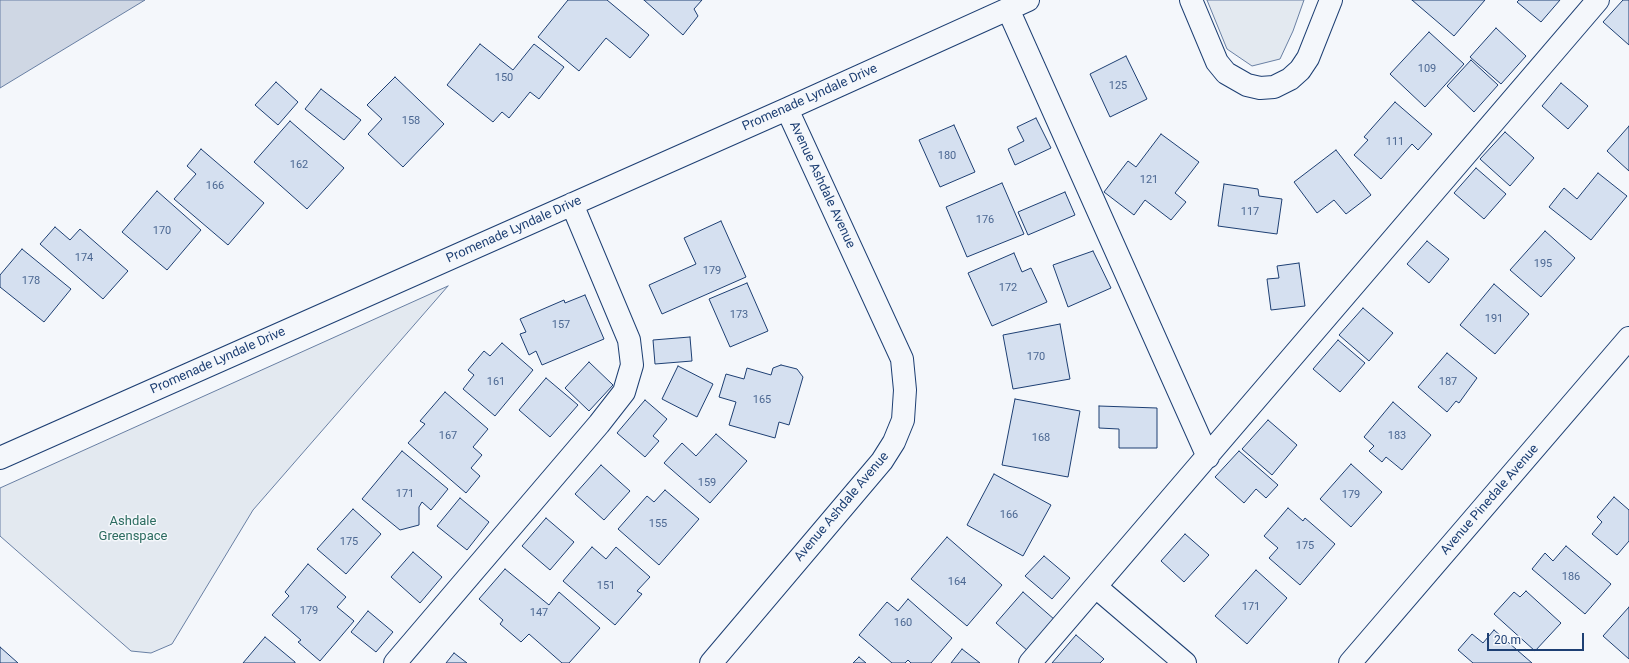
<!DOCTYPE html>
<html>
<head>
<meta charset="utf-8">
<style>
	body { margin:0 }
	#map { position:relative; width:1629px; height:663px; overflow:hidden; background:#f4f7fb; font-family:Roboto,sans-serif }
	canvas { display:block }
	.scale { position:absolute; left:1487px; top:633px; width:97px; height:18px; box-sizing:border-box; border:2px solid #1d3f73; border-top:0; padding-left:5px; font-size:12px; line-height:14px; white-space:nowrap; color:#1d3f73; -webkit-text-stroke:3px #f4f7fb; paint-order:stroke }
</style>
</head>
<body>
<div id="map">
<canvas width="1629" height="663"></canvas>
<div class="scale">20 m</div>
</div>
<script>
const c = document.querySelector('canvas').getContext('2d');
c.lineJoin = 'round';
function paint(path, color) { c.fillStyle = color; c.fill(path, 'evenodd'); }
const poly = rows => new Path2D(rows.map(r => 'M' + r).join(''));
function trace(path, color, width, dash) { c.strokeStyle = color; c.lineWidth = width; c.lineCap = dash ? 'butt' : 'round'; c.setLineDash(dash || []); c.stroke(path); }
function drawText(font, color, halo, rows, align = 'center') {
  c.font = font + ' Roboto,sans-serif'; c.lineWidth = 3; c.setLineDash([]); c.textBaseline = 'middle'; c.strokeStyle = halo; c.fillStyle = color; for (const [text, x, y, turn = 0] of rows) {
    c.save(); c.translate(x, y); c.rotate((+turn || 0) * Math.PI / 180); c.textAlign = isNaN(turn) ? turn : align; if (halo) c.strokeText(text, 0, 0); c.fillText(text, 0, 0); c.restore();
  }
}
const green = poly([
	[1207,0,1304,0,1293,31,1280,59,1252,66,1227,49,1207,0],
	[448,286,253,510,172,644,151,653,131,651,0,536,0,488,448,286]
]);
paint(green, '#e3e9f0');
trace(green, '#687fa3', 1);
const water = poly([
	[0,0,145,0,0,88,0,0]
]);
paint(water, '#cfd7e4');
trace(water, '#687fa3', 1);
const building = poly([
	[568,0,607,0,649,35,630,58,606,38,579,71,538,37,568,0],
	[644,0,702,0,694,9,698,16,683,35,644,0],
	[1412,0,1485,0,1454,36,1412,0],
	[1519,0,1560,0,1541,22,1517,2,1519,0],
	[1623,0,1629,0,1629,45,1603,22,1623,0],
	[1496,28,1526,56,1501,84,1470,57,1496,28],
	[1429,32,1464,64,1425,107,1390,74,1429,32],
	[480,44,513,70,534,44,564,67,539,99,530,92,509,118,502,112,493,122,447,85,480,44],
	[1126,56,1147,99,1110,117,1090,74,1126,56],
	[1471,60,1498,85,1474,112,1447,86,1471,60],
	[395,77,444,124,403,167,368,134,382,119,367,105,395,77],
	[276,82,298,102,278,125,255,105,276,82],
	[1561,83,1588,106,1568,129,1542,106,1561,83],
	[321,89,361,120,344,140,305,109,321,89],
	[1395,102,1432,134,1418,150,1412,144,1381,179,1354,155,1368,140,1364,137,1395,102],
	[1036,118,1051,148,1015,165,1008,149,1024,141,1017,127,1036,118],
	[290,121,344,168,307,209,254,162,290,121],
	[954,125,975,172,940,187,919,140,954,125],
	[1629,126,1629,171,1607,151,1629,126],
	[1505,132,1534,158,1510,186,1480,159,1505,132],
	[1161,134,1199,162,1175,193,1186,202,1171,220,1145,200,1134,215,1104,192,1128,161,1136,167,1161,134],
	[201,149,264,203,228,245,174,199,196,174,187,166,201,149],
	[1336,150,1371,195,1346,214,1334,200,1317,213,1294,182,1336,150],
	[1476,168,1506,194,1484,219,1454,193,1476,168],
	[1598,173,1627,196,1591,240,1549,207,1564,188,1577,199,1598,173],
	[1002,183,1024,234,967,257,946,207,1002,183],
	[1224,184,1258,189,1259,196,1282,199,1277,234,1218,226,1224,184],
	[157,191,201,230,167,270,122,232,157,191],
	[1065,192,1075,215,1028,235,1018,212,1065,192],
	[721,221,746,277,662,314,649,285,696,264,684,238,721,221],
	[55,227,70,240,80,229,128,271,103,299,40,244,55,227],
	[1545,231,1575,258,1541,297,1510,270,1545,231],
	[1427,241,1449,259,1429,283,1407,264,1427,241],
	[22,249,71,289,44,322,0,287,0,275,22,249],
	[1093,251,1111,288,1068,307,1053,265,1093,251],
	[1014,253,1022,272,1031,268,1047,302,992,326,968,273,1014,253],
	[1299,263,1305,306,1271,310,1267,279,1279,278,1277,266,1299,263],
	[747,283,768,331,730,347,709,299,747,283],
	[1494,284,1529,314,1495,354,1460,325,1494,284],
	[585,295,604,339,542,365,536,351,529,355,520,334,526,332,520,319,564,300,565,303,585,295],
	[1363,308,1393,333,1369,361,1339,335,1363,308],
	[1060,324,1070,379,1013,389,1003,335,1060,324],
	[690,337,692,361,655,364,653,340,690,337],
	[1338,340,1365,363,1340,392,1313,369,1338,340],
	[502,343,533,370,495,416,463,389,474,375,468,370,484,351,490,356,502,343],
	[1447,353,1477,378,1459,403,1456,401,1447,412,1418,387,1447,353],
	[589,362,613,385,589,411,565,388,589,362],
	[781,365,797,369,803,377,789,425,779,422,775,438,729,425,736,402,719,397,726,374,744,379,747,368,771,375,773,368,781,365],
	[678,366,713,384,697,417,662,399,678,366],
	[546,378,578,405,550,437,519,410,546,378],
	[445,392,488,429,473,447,482,455,471,468,480,476,466,493,408,443,425,424,420,421,445,392],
	[1015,399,1080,411,1068,477,1002,465,1015,399],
	[645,400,667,419,653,436,659,441,645,457,617,433,645,400],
	[1393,402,1431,435,1402,470,1386,457,1382,462,1369,451,1374,446,1364,437,1393,402],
	[1099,406,1157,408,1157,448,1119,448,1119,429,1099,428,1099,406],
	[1268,420,1297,445,1272,475,1242,449,1268,420],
	[716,434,747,461,710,503,664,463,682,443,696,456,716,434],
	[402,451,448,489,431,510,422,502,419,507,419,525,400,530,362,499,402,451],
	[1239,451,1278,485,1266,498,1256,489,1244,503,1215,477,1239,451],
	[1351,464,1382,492,1351,527,1320,499,1351,464],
	[601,465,630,491,604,520,575,494,601,465],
	[994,474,1051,505,1023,556,967,525,994,474],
	[665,490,699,519,659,565,618,529,647,496,654,502,665,490],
	[1614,497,1629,510,1629,541,1617,555,1592,534,1602,522,1597,517,1614,497],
	[460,498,489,522,467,550,437,526,460,498],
	[1288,508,1303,521,1305,518,1335,544,1300,585,1269,558,1278,548,1264,536,1288,508],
	[353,509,381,534,346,574,317,549,353,509],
	[546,518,574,542,550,570,522,546,546,518],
	[1185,534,1209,555,1184,582,1161,561,1185,534],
	[947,537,1002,585,967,626,911,579,947,537],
	[1566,546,1611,584,1585,614,1532,569,1545,553,1553,561,1566,546],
	[592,547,606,559,616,547,650,577,637,591,642,594,615,625,563,581,592,547],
	[413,552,442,577,420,603,391,577,413,552],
	[1044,556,1070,578,1052,599,1025,576,1044,556],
	[308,564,346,597,337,607,354,621,320,661,298,642,301,640,272,615,289,596,285,592,308,564],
	[505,569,549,605,559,592,600,628,569,663,562,663,529,634,521,642,500,624,503,620,479,599,505,569],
	[1256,570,1287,598,1247,644,1215,616,1256,570],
	[1526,591,1561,623,1535,651,1494,614,1514,592,1520,597,1526,591],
	[1023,592,1055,620,1028,651,996,623,1023,592],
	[908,599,952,638,931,663,911,663,908,660,905,663,892,663,859,635,887,602,898,611,908,599],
	[1629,607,1629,659,1603,636,1629,607],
	[368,611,393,632,376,652,351,632,368,611],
	[1494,630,1532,663,1473,663,1458,650,1472,634,1483,643,1494,630],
	[1076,635,1104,659,1100,663,1052,663,1076,635],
	[265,637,295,662,295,663,243,663,265,637],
	[0,647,18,663,0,663,0,647],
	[962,649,980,663,951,663,962,649],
	[454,653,467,663,446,663,454,653],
	[859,657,866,663,853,663,859,657]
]);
paint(building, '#d5e0f0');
trace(building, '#1d3f73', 1);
const minor = poly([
	[1191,0,1217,62,1226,73,1247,85,1260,88,1274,87,1290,79,1300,70,1308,58,1331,0],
	[1008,9,1208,457],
	[0,458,787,109,1028,0],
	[1096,587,1185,663],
	[395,663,599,424,624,392,632,365,629,340,572,204],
	[711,663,882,461,894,442,903,420,905,390,902,359,787,109],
	[1030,663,1598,0],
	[1350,663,1629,338]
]);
trace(minor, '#1d3f73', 24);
trace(minor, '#f4f7fb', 22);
drawText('11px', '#4b6792', null, [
	["109",1427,69],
	["150",504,78],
	["125",1118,86],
	["158",411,121],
	["111",1395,142],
	["180",947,156],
	["162",299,165],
	["121",1149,180],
	["166",215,186],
	["117",1250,212],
	["176",985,220],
	["170",162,231],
	["174",84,258],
	["195",1543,264],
	["179",712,271],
	["178",31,281],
	["172",1008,288],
	["173",739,315],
	["191",1494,319],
	["157",561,325],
	["170",1036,357],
	["161",496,382],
	["187",1448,382],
	["165",762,400],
	["167",448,436],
	["183",1397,436],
	["168",1041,438],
	["159",707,483],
	["171",405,494],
	["179",1351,495],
	["166",1009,515],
	["155",658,524],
	["175",349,542],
	["175",1305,546],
	["186",1571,577],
	["164",957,582],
	["151",606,586],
	["171",1251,607],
	["179",309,611],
	["147",539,613],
	["160",903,623]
]);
drawText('13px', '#1d3f73', '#f4f7fb', [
	["Promenade Lyndale Drive",810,98,-24],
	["Avenue Ashdale Avenue",822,185,65],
	["Promenade Lyndale Drive",514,230,-24],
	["Promenade Lyndale Drive",218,361,-24],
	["Avenue Pinedale Avenue",1490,500,-49],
	["Avenue Ashdale Avenue",842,507,-50]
]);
drawText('13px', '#2c6c60', '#f4f7fb', [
	["Ashdale",133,522],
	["Greenspace",133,537]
]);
</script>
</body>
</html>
